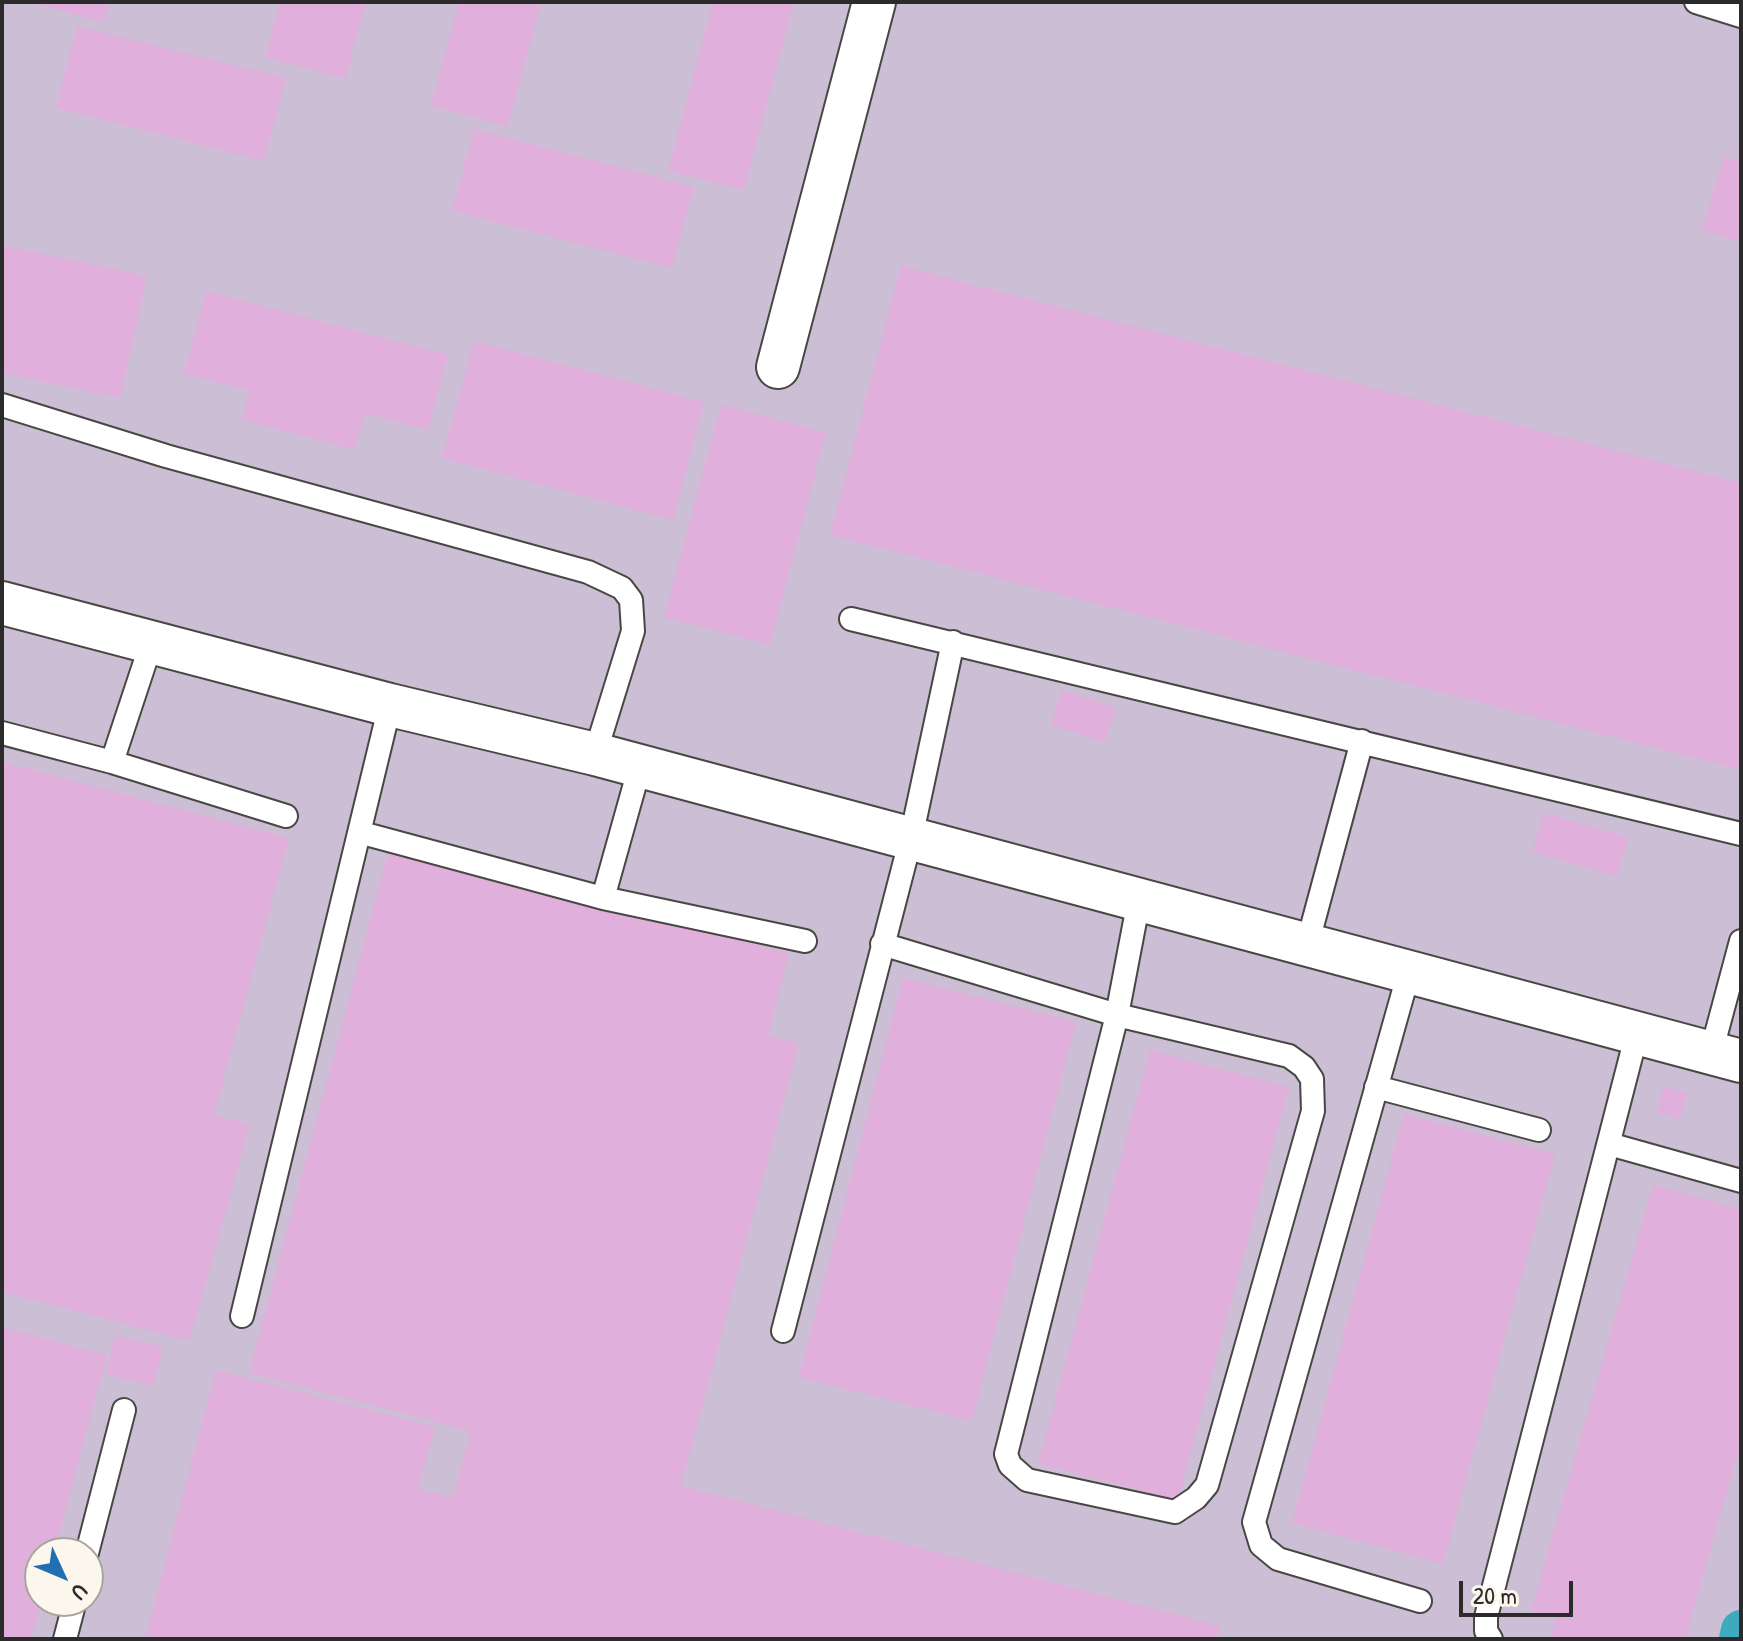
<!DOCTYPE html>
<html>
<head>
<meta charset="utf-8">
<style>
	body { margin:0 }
	#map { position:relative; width:1743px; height:1641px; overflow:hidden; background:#f5e5cd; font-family:"Patrick Hand",sans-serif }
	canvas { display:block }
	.frame { position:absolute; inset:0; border:4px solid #2b2b2b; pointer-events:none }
	.north { position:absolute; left:24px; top:1537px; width:80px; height:80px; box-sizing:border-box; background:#fbf7ec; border:2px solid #a8a59f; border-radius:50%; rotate:134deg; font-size:22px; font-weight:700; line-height:32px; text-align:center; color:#2b2b2b }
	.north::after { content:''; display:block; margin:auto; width:28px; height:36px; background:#1f6fb2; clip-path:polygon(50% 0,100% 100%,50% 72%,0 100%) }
	.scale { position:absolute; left:1459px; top:1581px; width:114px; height:36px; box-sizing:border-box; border:4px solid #2b2b2b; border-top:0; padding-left:10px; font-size:24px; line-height:28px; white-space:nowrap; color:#2b2b2b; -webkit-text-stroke:6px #fbf7ec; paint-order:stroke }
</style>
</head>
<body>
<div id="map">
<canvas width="1743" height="1641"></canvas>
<div class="frame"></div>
<div class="north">U</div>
<div class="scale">20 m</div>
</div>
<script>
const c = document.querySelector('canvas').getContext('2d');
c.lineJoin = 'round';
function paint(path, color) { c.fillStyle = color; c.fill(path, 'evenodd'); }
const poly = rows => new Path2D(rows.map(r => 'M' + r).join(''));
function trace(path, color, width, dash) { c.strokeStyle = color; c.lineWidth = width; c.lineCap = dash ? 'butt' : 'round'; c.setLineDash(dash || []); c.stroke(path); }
paint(poly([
	[2,2,1741,2,1741,1639,2,1639],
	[40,1553,88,1553,88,1601,40,1601]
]), '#ccbed4');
trace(poly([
	[1739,1639,1741,1630]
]), '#3eaabd', 40);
paint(poly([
	[30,2,110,2,104,23],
	[280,2,366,2,345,79,265,57],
	[459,2,541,2,508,126,431,106],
	[713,2,794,2,744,190,668,171],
	[77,26,286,78,264,161,56,108],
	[474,129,694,187,672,268,452,211],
	[1724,156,1741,161,1741,242,1702,231],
	[2,245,147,276,120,398,2,373],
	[901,266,1741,483,1741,770,830,535],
	[206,291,448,355,428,430,365,413,355,450,242,420,250,391,184,374],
	[474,341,704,402,673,520,442,458],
	[721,405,826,432,770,645,664,617],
	[1062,690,1116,708,1105,742,1051,725],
	[2,762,289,838,214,1115,250,1124,190,1341,2,1292],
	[1544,813,1628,837,1617,876,1532,852],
	[389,849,789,953,768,1035,799,1043,681,1486,1220,1626,1216,1639,145,1639,216,1370,435,1427,418,1489,453,1498,471,1431,249,1373],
	[903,978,1076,1022,972,1421,799,1377],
	[1150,1050,1289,1087,1178,1500,1038,1464],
	[1663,1087,1687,1092,1680,1119,1657,1113],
	[1404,1114,1555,1154,1443,1564,1292,1523],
	[1653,1185,1741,1209,1741,1442,1685,1639,1549,1639,1556,1618,1531,1611],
	[2,1327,107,1355,54,1553,40,1553,41,1601,31,1639,2,1639],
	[115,1335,163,1347,153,1386,105,1374]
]), '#e1afdc');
const lane = poly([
	[1696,2,1741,16],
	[2,405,166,456,588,572,622,588,631,600,633,631,595,754],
	[851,619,1741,834],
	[2,733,112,762,286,816],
	[112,762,152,641],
	[362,833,603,898,805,941],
	[603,898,640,766],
	[882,944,1117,1015,1289,1056,1304,1067,1312,1079,1313,1111,1207,1485,1196,1498,1175,1512,1027,1480,1010,1465,1006,1454,1117,1015,1139,900],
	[1307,945,1362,741],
	[1409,972,1254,1522,1261,1545,1278,1559,1420,1601],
	[1711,1053,1741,941],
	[1376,1087,1539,1130],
	[1609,1144,1741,1181],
	[242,1316,390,705],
	[783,1331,911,838,953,642],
	[87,1553,124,1410],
	[65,1639,75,1601],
	[1491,1639,1486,1631,1486,1617,1637,1033]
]);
const street = poly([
	[778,367,874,2],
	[2,603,390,705,595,754,1741,1061]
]);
trace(lane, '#494743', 26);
trace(street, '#494743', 46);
trace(lane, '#fff', 22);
trace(street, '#fff', 42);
</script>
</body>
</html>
